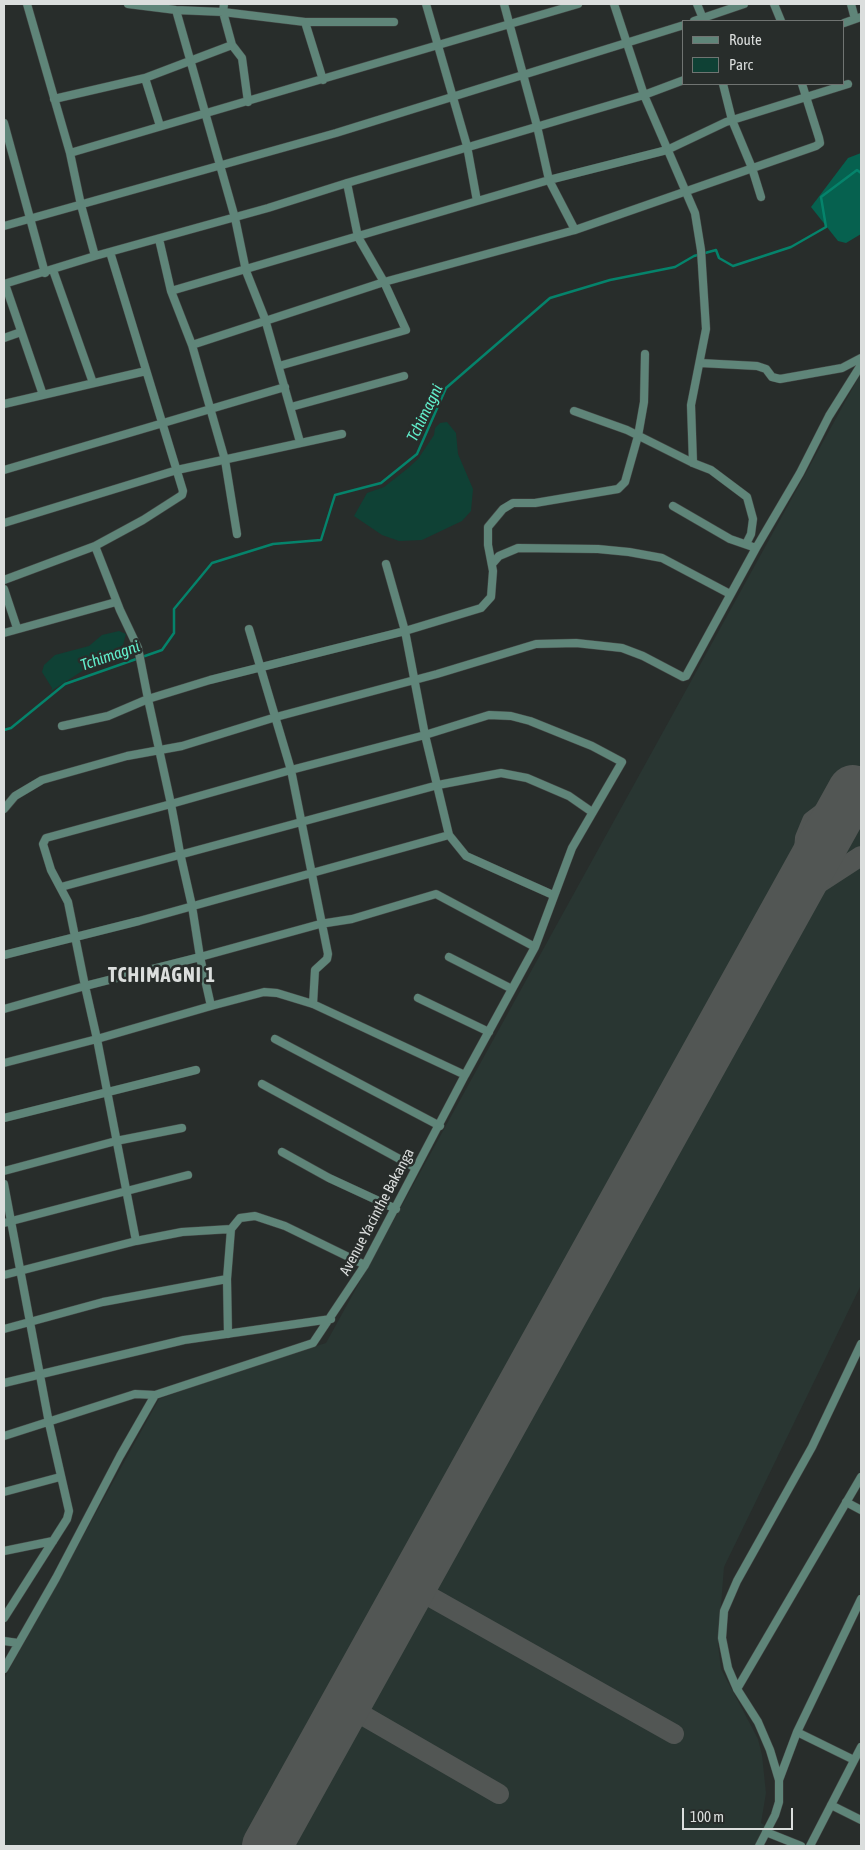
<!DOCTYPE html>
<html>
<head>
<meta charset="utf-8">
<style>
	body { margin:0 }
	#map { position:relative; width:865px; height:1850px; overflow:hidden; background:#282d2b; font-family:"Asap Condensed",sans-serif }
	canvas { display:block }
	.frame { position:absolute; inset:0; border:5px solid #dbdedd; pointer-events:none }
	.legend { position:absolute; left:682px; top:20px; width:162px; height:65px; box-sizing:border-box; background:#282d2b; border:1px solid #707472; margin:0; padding:6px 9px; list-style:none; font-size:15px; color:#dbdedd }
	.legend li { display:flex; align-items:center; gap:10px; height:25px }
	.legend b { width:25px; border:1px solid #707472 }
	.scale { position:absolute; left:682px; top:1808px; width:111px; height:22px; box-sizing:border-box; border:2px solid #dbdedd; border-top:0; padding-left:6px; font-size:15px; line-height:18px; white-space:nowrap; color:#dbdedd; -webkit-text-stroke:4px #282d2b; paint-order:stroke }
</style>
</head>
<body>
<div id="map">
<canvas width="865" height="1850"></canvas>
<div class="frame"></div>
<ul class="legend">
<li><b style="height:6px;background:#5f8579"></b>Route</li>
<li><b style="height:14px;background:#0f4135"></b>Parc</li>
</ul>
<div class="scale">100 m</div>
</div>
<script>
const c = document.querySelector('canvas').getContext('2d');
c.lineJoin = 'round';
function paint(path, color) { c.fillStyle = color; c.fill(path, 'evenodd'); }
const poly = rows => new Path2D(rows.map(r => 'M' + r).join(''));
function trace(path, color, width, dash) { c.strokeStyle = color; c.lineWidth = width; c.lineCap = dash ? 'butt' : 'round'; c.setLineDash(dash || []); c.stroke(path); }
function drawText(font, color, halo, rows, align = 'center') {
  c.font = font + ' "Asap Condensed",sans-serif'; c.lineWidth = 5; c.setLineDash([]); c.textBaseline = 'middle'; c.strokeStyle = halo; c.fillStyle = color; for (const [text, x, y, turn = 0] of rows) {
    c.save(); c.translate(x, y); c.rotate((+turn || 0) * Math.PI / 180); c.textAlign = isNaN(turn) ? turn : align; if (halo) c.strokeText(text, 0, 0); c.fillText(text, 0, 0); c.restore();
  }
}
paint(poly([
	[861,373,861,1285,724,1567,718,1644,721,1669,758,1739,762,1755,766,1793,761,1823,766,1826,756,1846,4,1846,4,1679,159,1399,230,1373,326,1343]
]), '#293632');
paint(poly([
	[447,422,456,433,458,454,473,489,471,511,462,521,422,540,399,541,382,535,354,516,367,493,384,487,407,469,418,459,434,435,435,428,440,423],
	[119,631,126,634,123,645,51,691,52,688,42,672,44,665,55,655,89,646,102,635]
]), '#0f4135');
paint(poly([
	[861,153,861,234,846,243,838,241,811,207,848,158]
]), '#06614f');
trace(poly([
	[4,730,11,728,65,684,162,650,174,633,174,609,212,563,273,544,321,540,335,495,381,483,417,454,446,388,550,298,610,280,675,267,694,256,716,250,719,258,733,266,791,247,826,227,821,197,857,170,861,173]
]), '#05836b', 2.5);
trace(poly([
	[810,867,804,850,805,838,812,821,853,790,861,798],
	[790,902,861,856],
	[411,1586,674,1734],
	[345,1705,499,1794]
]), '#525654', 20);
trace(poly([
	[267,1846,853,790]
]), '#525654', 50);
const street = poly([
	[27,4,70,153,81,205,95,256],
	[128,4,176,10,223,12,305,22,394,22],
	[224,4,223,12,232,45,242,58,248,102],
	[426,4,467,146,477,201],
	[504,4,537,126,549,180,575,230],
	[614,4,644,95,695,213,701,250,706,329,691,405,693,463],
	[697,4,704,21],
	[774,4,781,21],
	[851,4,855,19],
	[176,10,235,218,246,271,265,319,300,442],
	[694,21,744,4],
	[305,22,323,80],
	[844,23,861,17],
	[145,78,232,45],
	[723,84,732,120,752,168,761,197],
	[54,99,145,78,160,126],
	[4,123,45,273],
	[70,153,578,4],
	[4,226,336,133,684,25],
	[159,239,171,291,192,345,225,460,237,534],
	[53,270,93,383],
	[4,284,95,256,268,208,347,183,644,95,684,80],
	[5,284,43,395],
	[171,291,549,180,667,150,726,122,848,84],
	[4,338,21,332],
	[192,345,384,282,575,230,816,146,820,143,819,138,802,84],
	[700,363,757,366,766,369,772,377,780,379,842,368,861,358],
	[279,366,406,330,384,282,358,237,347,183],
	[4,404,146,371],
	[291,407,404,376],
	[574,411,627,430,693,463,711,470,747,497,753,519,751,534,746,544],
	[4,470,285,387],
	[4,523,177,470,342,434],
	[756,548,800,473,829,416,861,365],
	[386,564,405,631,425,735,449,835,466,856,553,895],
	[492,564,499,556,518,548,598,549,629,552,662,558,730,594],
	[4,580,95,546,143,520,182,495,183,491,110,252],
	[4,589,17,628],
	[249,629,291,770,328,954,327,959,315,970,313,1004],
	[4,633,116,602],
	[62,726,108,716,148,699,210,680,405,631,481,608,491,597,493,571,488,545,488,527,503,509,513,503,535,503,618,489,625,482,638,436,644,402,645,354],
	[4,809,15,796,42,780,127,756,182,746,276,717,437,674,536,644,576,643,622,648,643,656,683,677,686,676,756,548,730,539,673,506],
	[61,887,438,785,501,773,527,778,569,796,592,812],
	[4,955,139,921,449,835],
	[449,957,512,989],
	[418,998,489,1032],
	[4,1009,85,986,200,957,211,1006,97,1039,85,986,68,902,51,870,43,844,46,838,171,804,291,770,425,735,489,715,511,716,530,721,592,746,622,762,572,848,535,947,436,894,352,919,320,924,200,957,192,906,180,853,175,825,171,804,148,699,138,648,120,610,95,546],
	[275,1039,440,1126],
	[4,1063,97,1039,136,1241],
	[465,1075,535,947],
	[262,1084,416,1168],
	[4,1118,196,1070],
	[282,1152,329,1178,396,1209],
	[4,1171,116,1141,182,1128],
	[4,1184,49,1423,69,1511,67,1519,4,1618],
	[4,1223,188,1175],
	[4,1275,136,1241,182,1232,231,1229],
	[4,1329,103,1302,227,1279],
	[228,1334,227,1279,231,1229,240,1218,255,1216,285,1226,365,1265],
	[4,1383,184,1340,331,1319],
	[4,1436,135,1394,155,1395],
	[4,1492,60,1477],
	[846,1502,861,1510],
	[4,1551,53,1541],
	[4,1641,18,1643],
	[4,1669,56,1578,120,1456,155,1395,313,1343,365,1265,465,1075,313,1004,277,993,264,992,211,1006],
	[737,1689,861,1477],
	[797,1732,854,1760],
	[779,1780,797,1732,861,1599],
	[831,1805,861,1820],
	[766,1832,801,1846],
	[759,1846,775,1815,779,1802,779,1780,770,1750,758,1722,737,1689,728,1668,722,1638,724,1611,737,1581,812,1447,861,1344],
	[810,1846,861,1747]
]);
trace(street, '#454947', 9);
trace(street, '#5f8579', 8);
drawText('15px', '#dbdedd', '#282d2b', [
	["Avenue Yacinthe Bakanga",377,1212,-62]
]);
drawText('italic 16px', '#61eecb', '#282d2b', [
	["Tchimagni",425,413,-64],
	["Tchimagni",110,656,-19]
]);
c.letterSpacing = '1px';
drawText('bold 20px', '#dbdedd', '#282d2b', [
	["TCHIMAGNI 1",162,976]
]);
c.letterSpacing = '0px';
</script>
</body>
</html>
